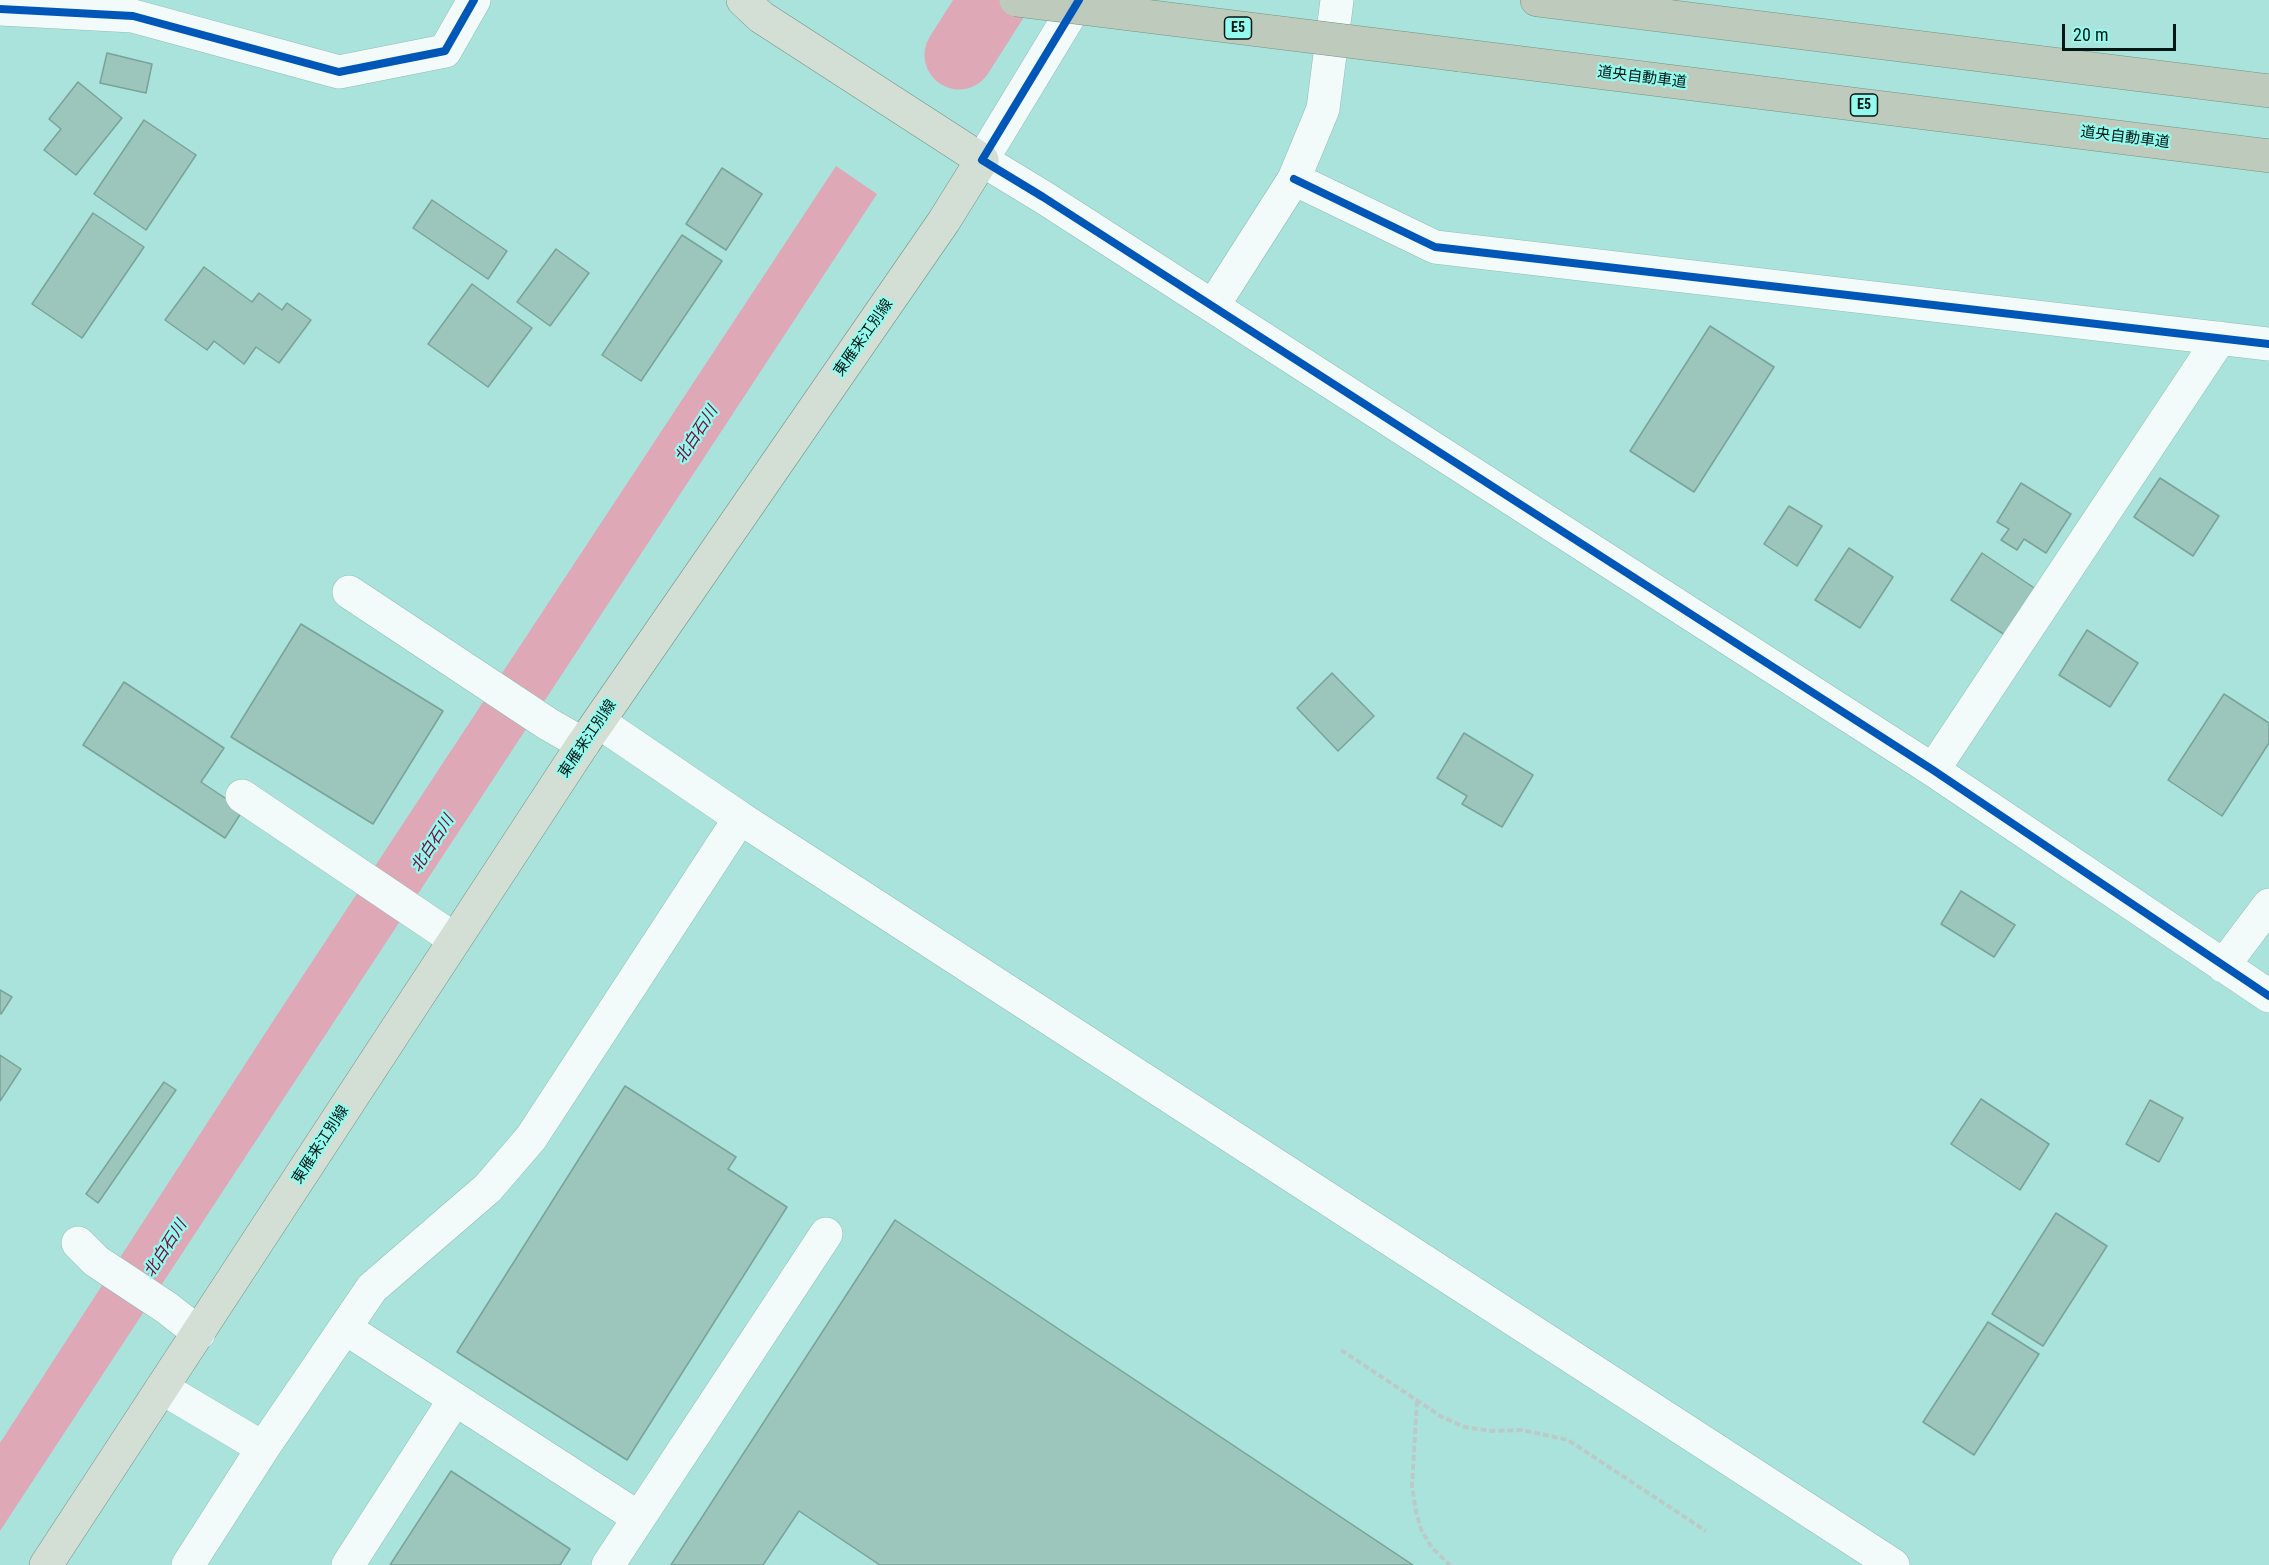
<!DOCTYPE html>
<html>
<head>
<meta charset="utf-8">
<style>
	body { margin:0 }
	#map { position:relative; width:2269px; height:1565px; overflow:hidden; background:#aae3dc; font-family:"Roboto Condensed",sans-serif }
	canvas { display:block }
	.scale { position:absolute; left:2062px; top:24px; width:114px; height:27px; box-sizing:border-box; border:3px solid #021614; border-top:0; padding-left:8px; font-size:18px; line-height:21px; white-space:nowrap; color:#021614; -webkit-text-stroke:4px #93faed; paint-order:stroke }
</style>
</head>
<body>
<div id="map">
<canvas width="2269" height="1565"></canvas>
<div class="scale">20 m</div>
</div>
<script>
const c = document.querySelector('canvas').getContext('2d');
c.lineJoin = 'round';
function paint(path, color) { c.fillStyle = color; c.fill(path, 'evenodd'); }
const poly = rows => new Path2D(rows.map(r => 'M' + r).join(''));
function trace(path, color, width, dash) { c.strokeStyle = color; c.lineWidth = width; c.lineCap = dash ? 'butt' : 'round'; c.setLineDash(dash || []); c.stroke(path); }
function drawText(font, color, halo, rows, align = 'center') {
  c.font = font + ' "Roboto Condensed","Noto Sans JP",sans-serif'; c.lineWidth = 4.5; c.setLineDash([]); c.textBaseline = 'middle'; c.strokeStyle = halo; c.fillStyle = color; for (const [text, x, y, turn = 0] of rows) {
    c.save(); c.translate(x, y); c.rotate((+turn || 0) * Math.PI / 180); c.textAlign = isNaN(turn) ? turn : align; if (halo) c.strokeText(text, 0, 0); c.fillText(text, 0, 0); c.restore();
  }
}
paint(poly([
	[960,0,1029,0,988,65,936,38],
	[836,166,877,194,0,1531,0,1443,277,1015]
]), '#dea8b7');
trace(poly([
	[959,55,994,0]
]), '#dea8b7', 69);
const building = poly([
	[107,53,152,64,146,93,100,83,107,53],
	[78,82,122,118,76,175,44,150,61,129,49,119,78,82],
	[144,120,196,155,146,230,94,194,144,120],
	[722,168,762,194,726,250,686,224,722,168],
	[432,200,507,251,488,279,413,228,432,200],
	[93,213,144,247,82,338,32,304,93,213],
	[682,235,722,261,641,381,602,355,682,235],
	[556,249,589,273,550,326,517,302,556,249],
	[204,267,252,302,259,293,282,310,287,303,311,320,279,363,256,347,244,364,214,341,207,350,165,320,204,267],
	[472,284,532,328,488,387,428,344,472,284],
	[1710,326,1774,367,1694,492,1630,451,1710,326],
	[2160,478,2219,516,2193,556,2134,517,2160,478],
	[2021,483,2071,514,2046,553,2024,539,2017,550,2001,540,2009,529,1997,522,2021,483],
	[1789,506,1822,526,1797,566,1764,544,1789,506],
	[1849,548,1893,577,1860,628,1815,600,1849,548],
	[1982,553,2036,589,2005,635,1951,600,1982,553],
	[301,624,443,711,373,824,231,737,301,624],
	[2087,630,2138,663,2110,707,2059,675,2087,630],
	[1332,673,1374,716,1338,751,1297,708,1332,673],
	[124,682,224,748,201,782,243,810,225,838,83,745,124,682],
	[2224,694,2269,723,2269,743,2222,816,2168,780,2224,694],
	[1464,733,1533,775,1502,827,1462,804,1467,796,1437,778,1464,733],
	[1961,891,2015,925,1994,957,1941,924,1961,891],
	[0,990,12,997,1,1014,0,1013,0,990],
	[0,1055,21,1069,0,1101,0,1055],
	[164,1082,176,1090,98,1203,86,1194,164,1082],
	[625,1086,736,1157,728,1169,787,1207,627,1460,457,1352,625,1086],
	[1981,1099,2049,1144,2020,1190,1951,1144,1981,1099],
	[2150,1100,2183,1118,2159,1162,2126,1144,2150,1100],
	[2056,1213,2107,1246,2043,1346,1992,1314,2056,1213],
	[895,1220,1413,1565,880,1565,799,1511,763,1565,671,1565,895,1220],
	[1988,1322,2039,1354,1974,1455,1923,1422,1988,1322],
	[451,1471,570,1549,560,1565,390,1565,451,1471]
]);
paint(building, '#9cc6bc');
trace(building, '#79a39a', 1.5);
const minor = poly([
	[1079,0,982,160,1043,197,1933,770,2269,996],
	[0,9,133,16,339,72,445,51,474,0],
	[1294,179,1435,247,2269,344],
	[1213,306,1294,179,1323,109,1337,0],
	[349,592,548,724,583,744],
	[599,722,740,818,1893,1565],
	[1933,770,2220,338],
	[242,796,454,939],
	[2223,966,2269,905],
	[78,1243,96,1261,167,1308,199,1333],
	[345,1328,639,1518],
	[162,1388,263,1448],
	[188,1565,263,1448,372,1288,488,1188,531,1138,740,818],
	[348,1565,455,1399],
	[608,1565,826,1234]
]);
const major = poly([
	[46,1565,583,744,944,221,982,160,761,17,743,0]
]);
const highway = poly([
	[1537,0,2269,91],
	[1459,55,2269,156]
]);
trace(minor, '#90bdb7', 34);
trace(major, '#739381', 34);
trace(highway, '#739381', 34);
trace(poly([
	[1341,1350,1442,1417,1465,1427,1491,1431,1522,1430,1568,1440,1706,1531],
	[1417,1401,1412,1486,1416,1512,1421,1529,1432,1548,1450,1565]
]), '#bbcac8', 4, [6, 3]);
trace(minor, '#f2fbfa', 33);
trace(major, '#d3ded5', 33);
trace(highway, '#becabc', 33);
const highwayBridge = poly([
	[1016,0,1459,55]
]);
trace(highwayBridge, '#739381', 34, []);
trace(highwayBridge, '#becabc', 33);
trace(poly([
	[1079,0,982,160,1043,197,1933,770,2269,996],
	[0,9,133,16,339,72,445,51,474,0],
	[1294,179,1435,247,2269,344]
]), '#0057b8', 8);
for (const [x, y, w] of [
	[1238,28,27],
	[1864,105,27]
]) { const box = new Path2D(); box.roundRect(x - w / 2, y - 11, w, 22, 4.5); c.fillStyle = '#93faed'; c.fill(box); trace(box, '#021614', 1.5); }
drawText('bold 14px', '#021614', null, [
	["E5",1238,28],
	["E5",1864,105]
]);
drawText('15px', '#021614', '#93faed', [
	["道央自動車道",1642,78,7],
	["道央自動車道",2125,138,7],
	["東雁来江別線",864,338,-55],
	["東雁来江別線",588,739,-56],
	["東雁来江別線",321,1145,-57]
]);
drawText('italic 16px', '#7a0236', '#93faed', [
	["北白石川",697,435,-57],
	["北白石川",433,844,-57],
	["北白石川",166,1249,-57]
]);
</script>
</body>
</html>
